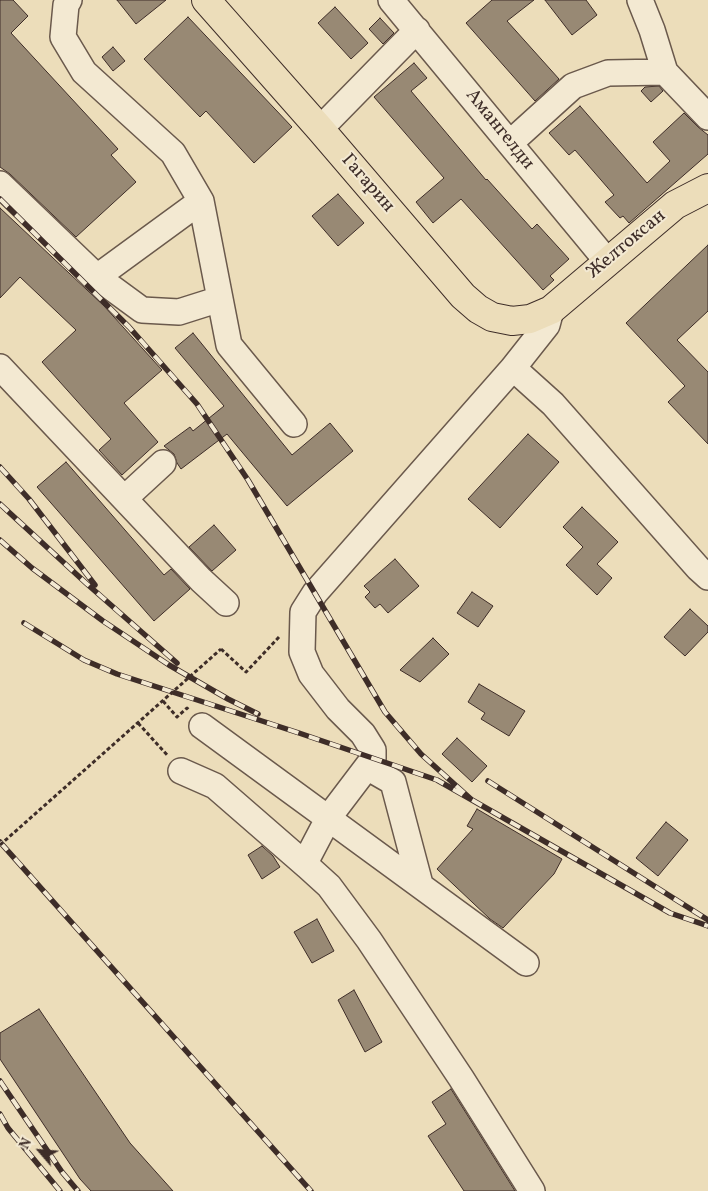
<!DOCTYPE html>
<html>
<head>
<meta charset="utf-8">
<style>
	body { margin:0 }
	#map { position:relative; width:708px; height:1191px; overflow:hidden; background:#ecddba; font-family:Vollkorn,serif }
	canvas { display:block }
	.north { position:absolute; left:15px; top:1126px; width:50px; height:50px; -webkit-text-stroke:4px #f3e9d2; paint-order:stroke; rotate:297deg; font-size:14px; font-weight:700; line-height:20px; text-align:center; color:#3e2d28 }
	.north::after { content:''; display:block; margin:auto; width:18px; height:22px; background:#3e2d28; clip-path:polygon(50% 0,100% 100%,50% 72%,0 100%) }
</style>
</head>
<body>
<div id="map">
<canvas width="708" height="1191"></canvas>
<div class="north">N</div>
</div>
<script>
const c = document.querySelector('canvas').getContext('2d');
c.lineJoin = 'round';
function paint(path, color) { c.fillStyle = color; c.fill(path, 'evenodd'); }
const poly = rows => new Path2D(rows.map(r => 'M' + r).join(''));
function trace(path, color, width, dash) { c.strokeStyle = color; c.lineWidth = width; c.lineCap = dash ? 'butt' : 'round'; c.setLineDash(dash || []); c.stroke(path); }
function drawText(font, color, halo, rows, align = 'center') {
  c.font = font + ' Vollkorn,serif'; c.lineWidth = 4; c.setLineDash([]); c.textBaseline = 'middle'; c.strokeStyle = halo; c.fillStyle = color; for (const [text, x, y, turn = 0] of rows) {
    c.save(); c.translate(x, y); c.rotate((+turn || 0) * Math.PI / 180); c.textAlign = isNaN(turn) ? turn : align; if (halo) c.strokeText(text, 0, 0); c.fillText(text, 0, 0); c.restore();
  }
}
const building = poly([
	[0,0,13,0,28,16,11,33,118,149,111,155,136,182,76,237,10,174,0,167,0,0],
	[117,0,166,0,136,24,117,0],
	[492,0,534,0,507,21,559,79,535,101,466,23,492,0],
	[545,0,586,0,597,15,572,35,545,0],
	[335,7,368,43,351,59,318,23,335,7],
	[188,17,292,127,254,163,206,111,200,117,144,59,188,17],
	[380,18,394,33,383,44,369,29,380,18],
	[113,47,125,61,113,71,102,57,113,47],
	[414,63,427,78,411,91,486,180,487,179,532,229,537,224,569,259,550,276,554,280,543,290,461,199,433,223,416,202,444,178,374,97,414,63],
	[659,86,663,91,651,102,641,91,645,87,659,86],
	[580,106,647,183,670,161,653,142,684,113,698,127,708,135,708,154,629,223,623,216,620,218,605,202,614,195,575,150,569,155,549,133,580,106],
	[338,194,364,223,338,246,312,216,338,194],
	[0,208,104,306,162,370,124,403,158,442,122,475,99,450,111,439,42,362,76,330,20,277,0,298,0,208],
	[708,245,708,311,677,340,708,372,708,444,668,402,685,386,626,323,708,245],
	[193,333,292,455,330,423,353,451,287,506,227,434,181,469,177,463,174,454,164,446,190,427,193,431,224,406,175,348,193,333],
	[528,434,559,462,500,528,468,499,528,434],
	[66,462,164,575,171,569,190,589,154,621,37,487,66,462],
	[582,507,618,542,597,564,612,578,597,595,566,565,583,547,563,527,582,507],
	[214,525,236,550,212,571,189,547,214,525],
	[395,559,419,586,388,613,380,604,375,608,365,597,370,592,364,586,395,559],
	[472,592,493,606,478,627,457,613,472,592],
	[690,609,708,626,708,632,685,656,664,637,690,609],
	[433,638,449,654,420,682,400,670,433,638],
	[479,684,525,711,509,736,481,719,485,713,468,702,479,684],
	[457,738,487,766,472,782,442,754,457,738],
	[477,809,562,859,554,874,503,928,490,919,437,869,473,829,467,826,477,809],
	[666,822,688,840,658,876,636,858,666,822],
	[262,846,273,856,280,867,262,879,248,855,262,846],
	[317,919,334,951,312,963,294,932,317,919],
	[354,990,382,1042,365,1052,338,1000,354,990],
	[39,1009,130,1143,173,1191,91,1191,80,1179,0,1059,0,1033,39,1009],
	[451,1089,515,1191,464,1191,428,1136,446,1124,432,1102,451,1089]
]);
paint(building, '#988974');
trace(building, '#3e2d28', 1);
const minor = poly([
	[69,0,66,5,63,37,84,72,173,153,201,201,229,345,294,424],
	[391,0,607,261],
	[640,0,652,30,665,72,708,117],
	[320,129,417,30],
	[510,143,573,86,608,73,665,72],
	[0,184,97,277,142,310,179,312,220,299],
	[97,277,201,201],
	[551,310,547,325,513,368,553,404,698,568,708,577],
	[0,367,201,580,226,603],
	[513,368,315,593,303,612,302,652,311,674,338,709,363,734,373,750,373,759,329,817,308,857,307,866,329,886,369,940,461,1078,532,1191],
	[125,498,163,463],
	[202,726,526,963],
	[367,767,393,782,420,884],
	[181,771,215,786,307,866]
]);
const major = poly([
	[206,0,320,129,463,296,478,309,492,317,512,321,530,319,551,310,675,205,708,188]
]);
trace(minor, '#6a594c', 28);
trace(major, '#3e2d28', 30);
trace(poly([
	[221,649,246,672,280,636],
	[163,701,177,717,187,708,189,710],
	[138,723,168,756]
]), '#3e2d28', 3, [4, 2.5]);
trace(minor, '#f3e9d2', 25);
trace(major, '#ecddba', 28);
const rail = poly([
	[0,199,129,327,197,404,248,480,385,712,421,754,472,800],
	[0,467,29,499,95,585],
	[0,504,87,584,177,663],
	[0,540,32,568,103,621,169,665,228,699,258,714],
	[24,623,84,660,117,674,299,733,437,780,670,913,708,926],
	[488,781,708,920],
	[0,842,311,1191],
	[0,1081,62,1172,78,1191],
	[0,1114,8,1128,60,1191]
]);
trace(rail, '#3e2d28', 5.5);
trace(rail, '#f3e9d2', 4, [11]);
trace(poly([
	[0,845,221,649]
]), '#3e2d28', 3, [4, 2.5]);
drawText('19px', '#3e2d28', '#f3e9d2', [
	["Амангелди",499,130,51],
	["Гагарин",367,184,49],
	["Желтоксан",627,245,-40]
]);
</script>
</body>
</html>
